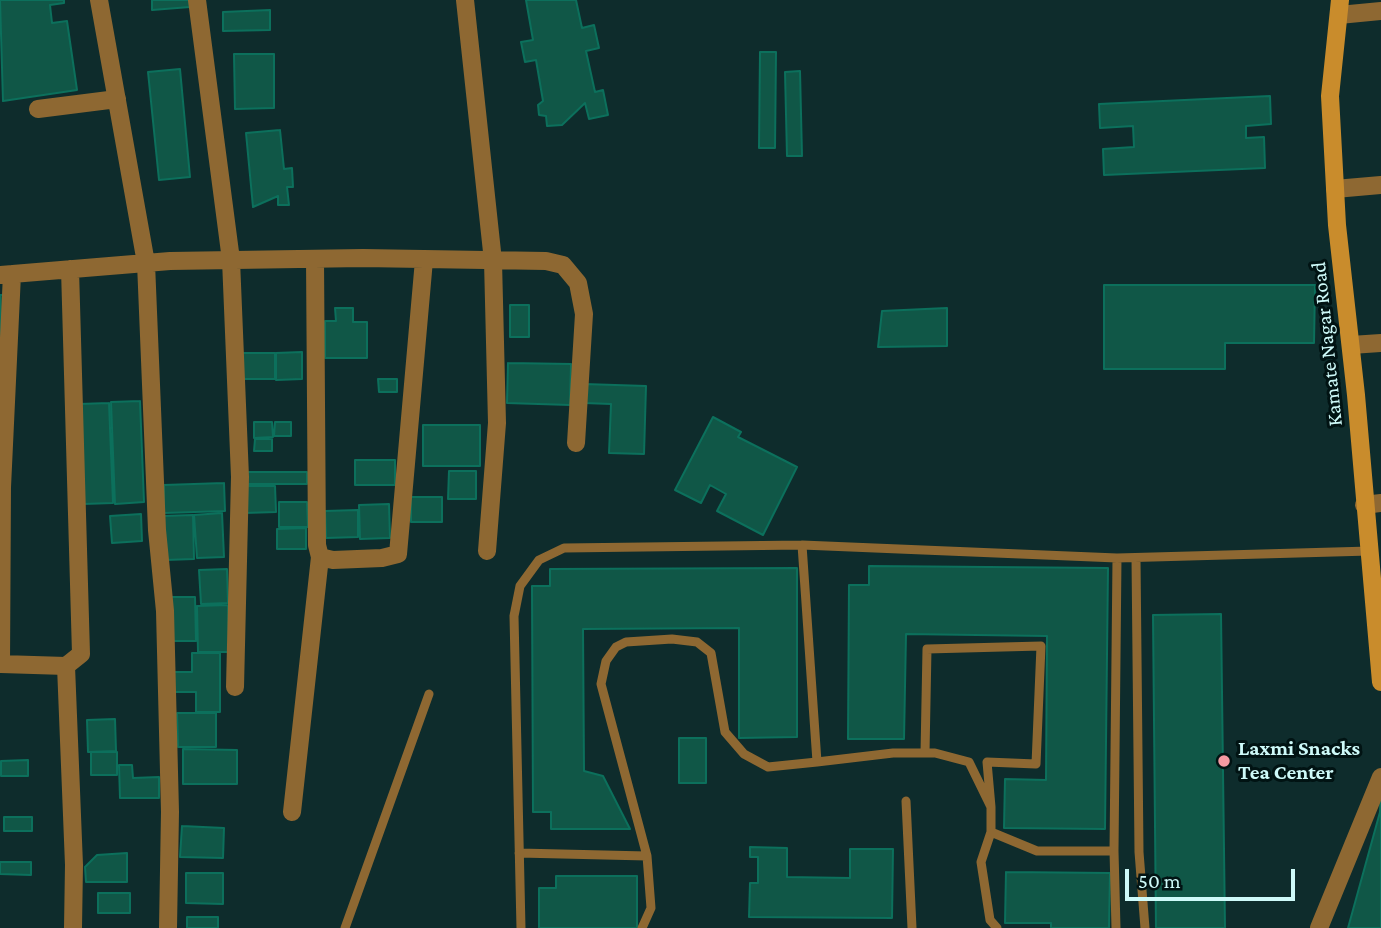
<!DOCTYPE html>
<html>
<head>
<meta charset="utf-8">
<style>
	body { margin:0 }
	#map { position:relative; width:1381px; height:928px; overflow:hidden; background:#0e2c2c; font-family:"Crimson Pro",serif }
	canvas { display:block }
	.scale { position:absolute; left:1125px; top:869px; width:170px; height:32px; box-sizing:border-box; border:4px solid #cefaf9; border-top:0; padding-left:9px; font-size:21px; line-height:24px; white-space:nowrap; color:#cefaf9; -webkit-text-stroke:5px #011313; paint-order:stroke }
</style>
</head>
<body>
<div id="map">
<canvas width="1381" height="928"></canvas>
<div class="scale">50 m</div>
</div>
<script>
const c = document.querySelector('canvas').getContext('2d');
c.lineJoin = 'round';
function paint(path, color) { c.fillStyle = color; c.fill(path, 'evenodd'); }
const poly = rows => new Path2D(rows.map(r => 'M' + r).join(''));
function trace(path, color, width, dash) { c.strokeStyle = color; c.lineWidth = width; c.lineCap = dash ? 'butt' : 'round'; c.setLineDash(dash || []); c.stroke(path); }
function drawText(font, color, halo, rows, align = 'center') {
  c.font = font + ' "Crimson Pro",serif'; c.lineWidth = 6; c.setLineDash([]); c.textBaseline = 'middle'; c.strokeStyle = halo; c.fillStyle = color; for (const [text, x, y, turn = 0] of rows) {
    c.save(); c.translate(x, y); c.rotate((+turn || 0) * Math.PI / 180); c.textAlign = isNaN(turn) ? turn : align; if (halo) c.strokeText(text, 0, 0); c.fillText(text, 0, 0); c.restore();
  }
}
const building = poly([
	[0,0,64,0,64,3,50,5,52,23,67,21,77,90,3,101,0,0],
	[152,0,189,0,190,7,152,10,152,0],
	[526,0,576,0,582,28,594,25,599,48,586,51,595,92,603,90,608,115,589,119,585,103,562,125,547,126,546,116,539,115,538,105,543,101,536,60,525,62,521,42,533,40,526,0],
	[270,10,270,30,223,31,223,12,270,10],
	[760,52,776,52,775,148,759,148,760,52],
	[234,54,274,54,274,108,235,109,234,54],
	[180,69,190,177,159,180,148,72,180,69],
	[800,71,802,156,787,156,785,72,800,71],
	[1270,96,1271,124,1246,126,1246,138,1264,137,1265,168,1104,175,1103,149,1134,147,1133,126,1100,128,1099,104,1270,96],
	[280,130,284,169,292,168,293,187,287,187,289,205,278,205,278,196,253,207,246,133,280,130],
	[1104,285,1315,285,1314,343,1225,343,1225,369,1104,369,1104,285],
	[0,295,3,295,0,351,0,295],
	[510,305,529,305,529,337,510,337,510,305],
	[335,308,353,308,353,322,367,322,367,358,325,358,325,321,336,321,335,308],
	[947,308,947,346,878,347,882,311,947,308],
	[302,352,302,379,276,380,276,353,302,352],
	[242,353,275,353,275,379,242,379,242,353],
	[508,363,571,364,570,405,507,403,508,363],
	[378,379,397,379,397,392,379,392,378,379],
	[584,384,646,386,644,454,609,453,611,404,584,403,584,384],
	[140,401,144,502,115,504,111,402,140,401],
	[109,403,113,503,83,504,79,404,109,403],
	[713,417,741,432,738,437,797,467,763,535,717,511,726,494,710,485,701,503,675,490,713,417],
	[254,422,272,422,273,437,254,438,254,422],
	[275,422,291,422,291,436,274,436,275,422],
	[423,425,480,425,480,466,423,466,423,425],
	[255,439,272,439,272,451,254,451,255,439],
	[355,460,395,460,395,485,355,485,355,460],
	[449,471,476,471,476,499,448,499,449,471],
	[243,472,307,472,307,484,243,484,243,472],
	[224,483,225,511,164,513,164,485,224,483],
	[244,486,275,486,276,512,244,513,244,486],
	[411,497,442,497,442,522,411,522,411,497],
	[279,502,307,502,308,527,279,527,279,502],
	[389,504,390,538,360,539,359,505,389,504],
	[358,510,358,537,326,538,325,511,358,510],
	[222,513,224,557,197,558,194,515,222,513],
	[141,514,142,541,112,543,110,516,141,514],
	[193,515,194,559,165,560,163,516,193,515],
	[306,528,306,549,277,549,277,529,306,528],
	[869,566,1108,568,1105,829,1004,828,1005,779,1046,780,1047,636,906,634,904,739,848,739,849,585,869,585,869,566],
	[797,568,797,737,739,738,739,628,583,629,584,771,603,776,630,829,551,829,551,812,533,812,532,586,550,586,550,569,797,568],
	[227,569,228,603,201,604,199,570,227,569],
	[169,597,195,597,196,641,170,641,169,597],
	[228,605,229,652,198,652,197,606,228,605],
	[1221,614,1225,928,1156,928,1153,615,1221,614],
	[192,653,220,653,220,712,196,712,196,692,173,692,173,672,192,672,192,653],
	[177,713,216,713,216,747,178,747,177,713],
	[115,719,116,751,88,752,87,720,115,719],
	[679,738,706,738,706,783,679,783,679,738],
	[183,749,237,750,237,784,183,784,183,749],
	[91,752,117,752,117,775,91,775,91,752],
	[28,760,28,776,1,776,1,761,28,760],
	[119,765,132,765,133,778,159,777,159,798,120,798,119,765],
	[1381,792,1381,928,1348,928,1380,812,1381,792],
	[4,817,32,817,32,831,4,831,4,817],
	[182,826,224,828,223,858,180,857,182,826],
	[750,847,787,848,787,877,850,878,850,849,893,849,892,918,749,917,750,883,758,883,758,857,750,857,750,847],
	[127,853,127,882,86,882,85,867,97,855,127,853],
	[0,862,31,862,31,875,0,874,0,862],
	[1006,872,1110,873,1109,928,1051,928,1051,923,1005,923,1006,872],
	[186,873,223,873,223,904,186,903,186,873],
	[556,876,637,876,637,928,539,928,539,888,556,888,556,876],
	[98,893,130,893,130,913,98,913,98,893],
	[187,917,218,917,218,928,187,928,187,917]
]);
paint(building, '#105747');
trace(building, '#0c705c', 2);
trace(poly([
	[1136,558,1139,852,1145,928],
	[925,753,927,649,1041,646,1036,764,987,762,991,807],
	[817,762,893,753,935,753,969,762,991,807,991,832,1037,851,1114,851],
	[906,801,912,928],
	[991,832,981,862,990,920,997,928],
	[519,853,647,856,601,684,606,661,616,647,626,642,672,639,697,642,711,653,725,732,744,754,768,767,817,762,802,545],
	[345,928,429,694],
	[521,928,514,616,520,586,539,560,564,548,802,545,1117,558,1370,551],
	[642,928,651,908,647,856],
	[1116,928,1114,851,1117,558]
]), '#8e6832', 9);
trace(poly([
	[99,0,146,263,157,530,165,611,170,812,168,928],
	[197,0,231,260,240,477,235,687],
	[465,0,493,261,497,423,487,551],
	[1339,15,1381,11],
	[38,109,117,99],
	[1335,189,1381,185],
	[315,259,317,545,320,557,333,560,382,558,398,554,424,260],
	[12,274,2,487,1,664,66,666,74,865,73,928],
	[0,275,170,261,363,258,546,261,563,265,578,283,584,314,576,443],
	[1351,345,1381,343],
	[1364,505,1381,503],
	[66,666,81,654,70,269],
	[292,812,320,557],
	[1319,928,1381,777]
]), '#8e6832', 18);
trace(poly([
	[1340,0,1330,96,1337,225,1356,395,1381,682]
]), '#c98c2c', 18);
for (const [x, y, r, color] of [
	[1224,761,7,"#f49aa2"]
]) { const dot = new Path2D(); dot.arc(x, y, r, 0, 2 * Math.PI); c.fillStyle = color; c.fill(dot); trace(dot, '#011313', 2.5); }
drawText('21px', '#cefaf9', '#011313', [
	["Kamate Nagar Road",1327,344,-96]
]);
drawText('bold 21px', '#cefaf9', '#011313', [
	["Laxmi Snacks",1238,749],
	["Tea Center",1238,773]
], 'left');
</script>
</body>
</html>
